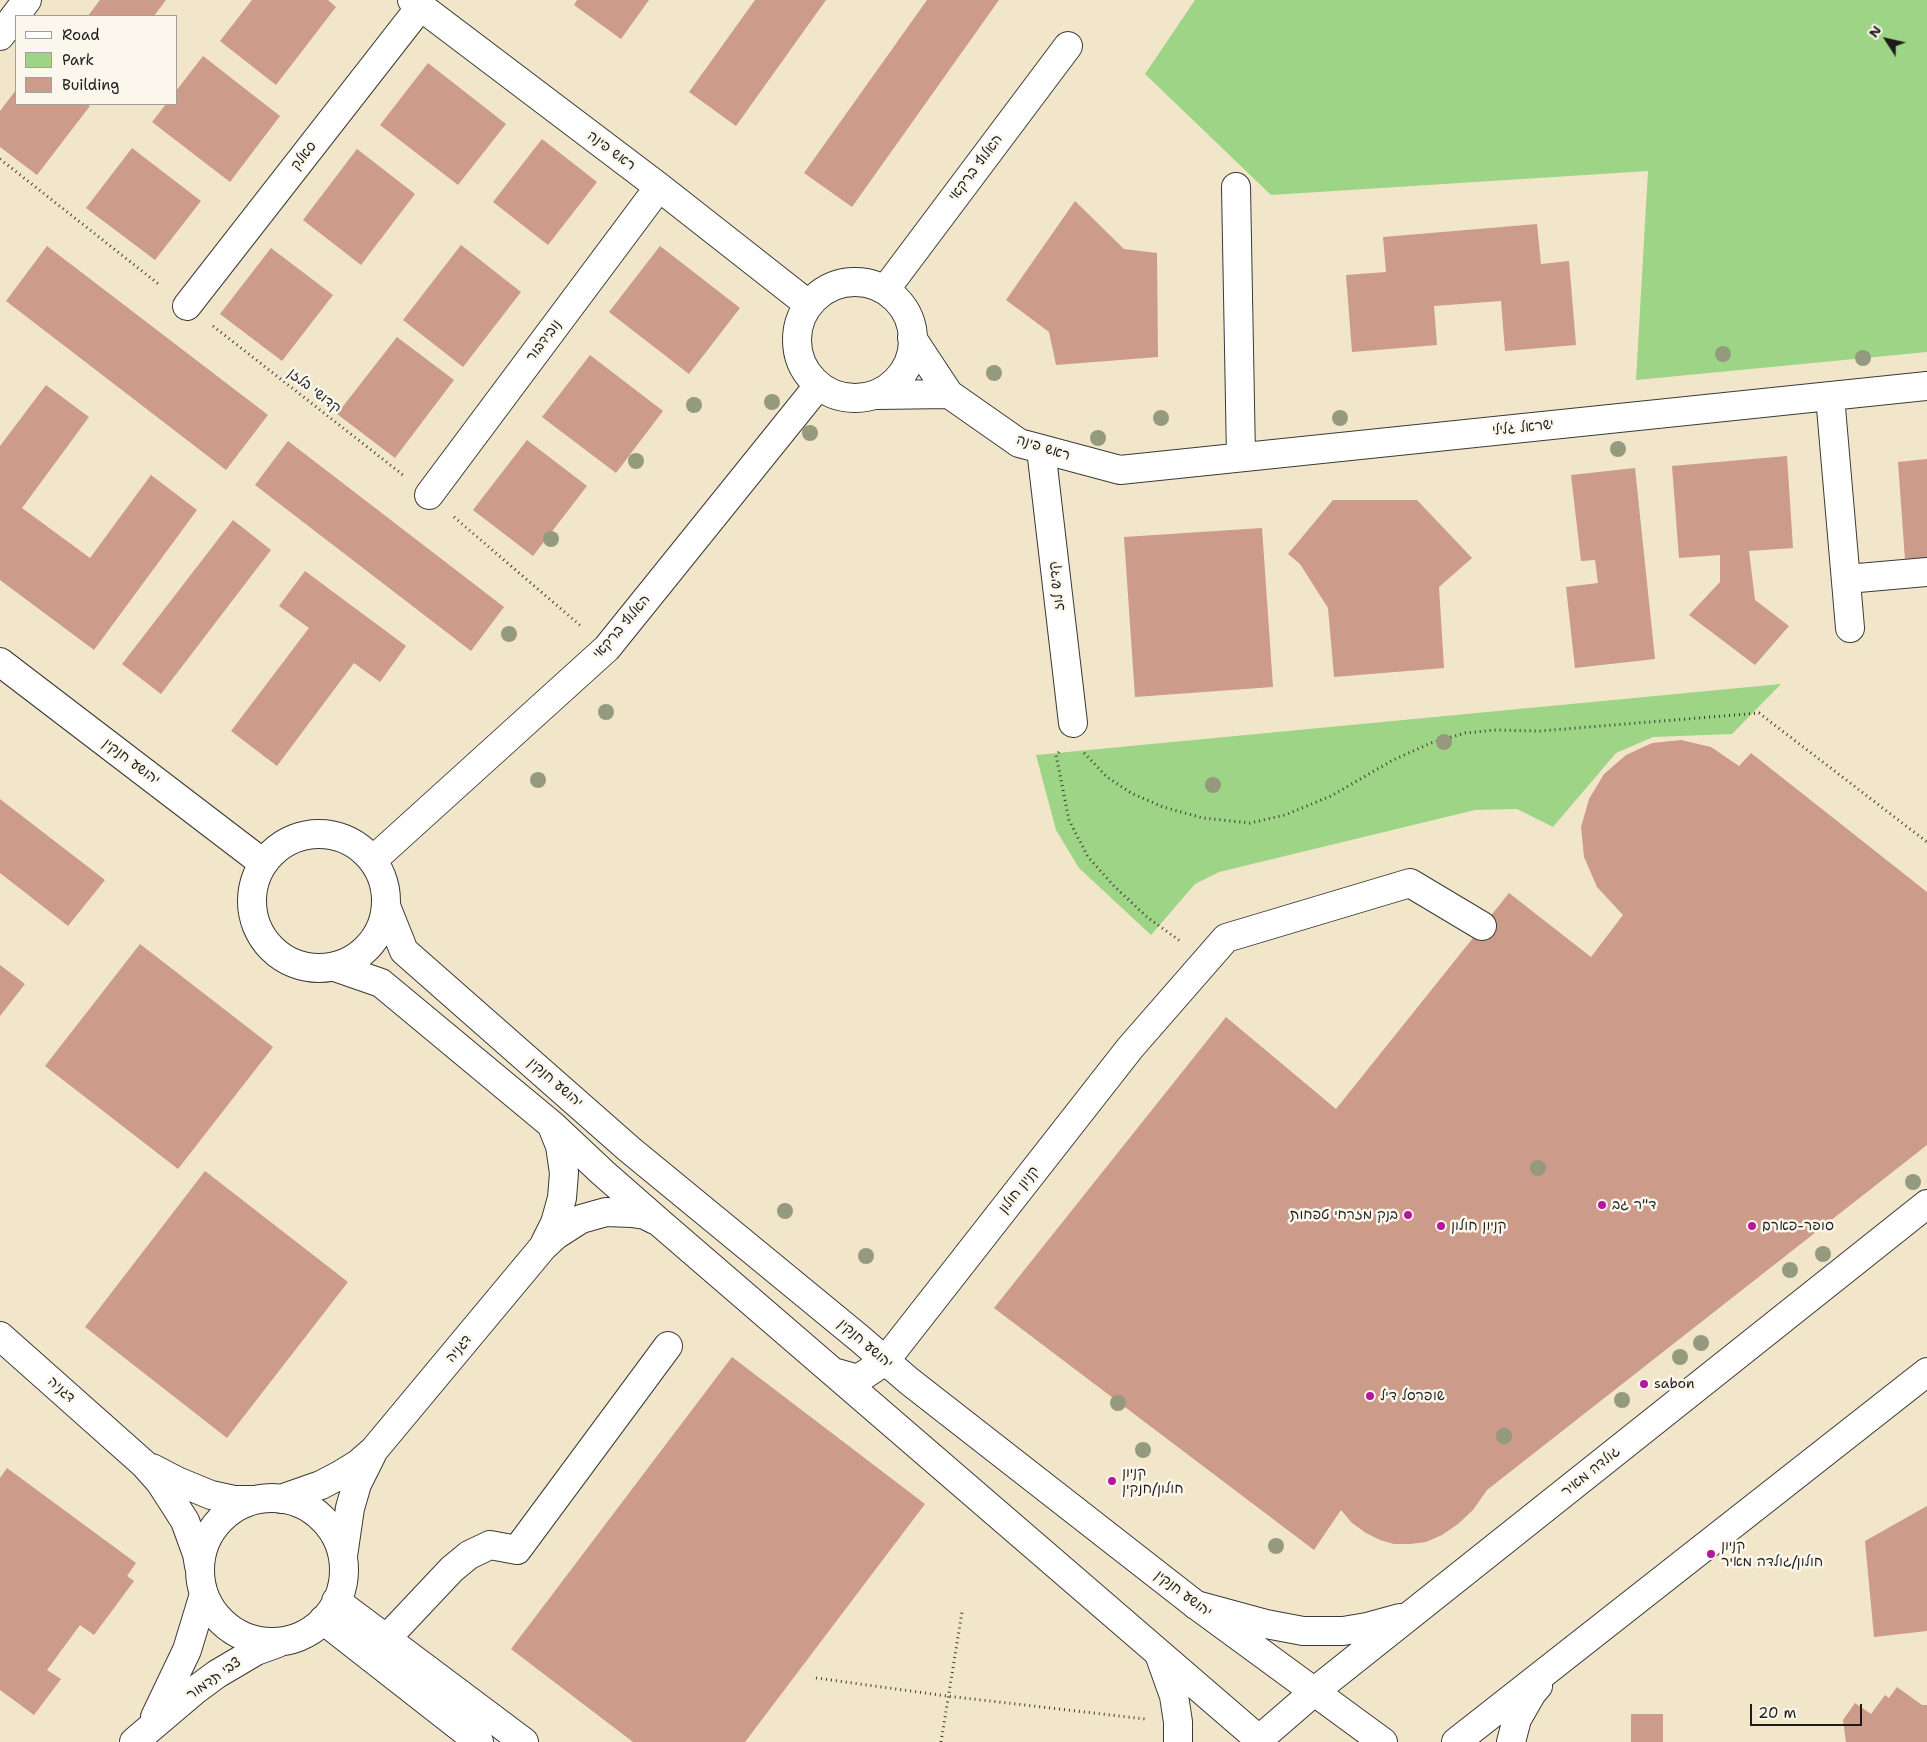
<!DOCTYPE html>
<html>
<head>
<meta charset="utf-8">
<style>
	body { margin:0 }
	#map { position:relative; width:1927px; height:1742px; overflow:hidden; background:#f1e6ca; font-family:"Shantell Sans",sans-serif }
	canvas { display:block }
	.legend { position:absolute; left:15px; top:15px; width:162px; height:90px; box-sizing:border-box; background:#fbf7ec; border:1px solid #a29f99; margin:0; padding:6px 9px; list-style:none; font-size:15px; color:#1c1c1c }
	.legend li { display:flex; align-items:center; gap:10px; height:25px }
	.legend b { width:25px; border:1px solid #a29f99 }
	.north { position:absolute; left:1862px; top:15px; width:50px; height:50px; -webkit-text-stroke:4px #fbf7ec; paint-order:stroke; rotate:305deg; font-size:14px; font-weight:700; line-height:20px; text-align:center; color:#1c1c1c }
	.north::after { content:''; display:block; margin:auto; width:18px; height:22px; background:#1c1c1c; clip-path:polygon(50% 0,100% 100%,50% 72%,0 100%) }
	.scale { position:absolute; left:1750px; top:1704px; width:112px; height:22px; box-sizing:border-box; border:2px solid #1c1c1c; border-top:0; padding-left:6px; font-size:15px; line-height:18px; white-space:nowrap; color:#1c1c1c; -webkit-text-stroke:4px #fbf7ec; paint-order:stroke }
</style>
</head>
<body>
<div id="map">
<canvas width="1927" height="1742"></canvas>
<ul class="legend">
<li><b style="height:6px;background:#fff"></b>Road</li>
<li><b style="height:14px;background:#9ed486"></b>Park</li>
<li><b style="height:14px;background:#cc9b89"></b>Building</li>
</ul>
<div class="north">N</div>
<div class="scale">20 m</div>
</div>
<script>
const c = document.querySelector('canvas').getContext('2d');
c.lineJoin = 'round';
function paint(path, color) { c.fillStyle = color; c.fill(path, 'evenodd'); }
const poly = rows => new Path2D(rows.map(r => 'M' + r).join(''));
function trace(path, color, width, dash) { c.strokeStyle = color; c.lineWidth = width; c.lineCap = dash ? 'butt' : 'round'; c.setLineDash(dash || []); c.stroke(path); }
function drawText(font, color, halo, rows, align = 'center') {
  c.font = font + ' "Shantell Sans","Playpen Sans Hebrew",sans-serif'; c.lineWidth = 5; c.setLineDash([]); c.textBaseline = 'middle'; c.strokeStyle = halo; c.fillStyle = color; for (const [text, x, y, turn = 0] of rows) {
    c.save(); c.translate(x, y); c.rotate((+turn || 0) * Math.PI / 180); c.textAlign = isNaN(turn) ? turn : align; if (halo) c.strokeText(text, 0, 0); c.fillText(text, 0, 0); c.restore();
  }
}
paint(poly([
	[1195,0,1927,0,1927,352,1636,380,1648,171,1271,195,1145,74],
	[1781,684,1732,734,1653,737,1616,753,1553,827,1517,809,1475,810,1219,872,1195,884,1151,935,1079,868,1056,830,1036,755]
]), '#9ed486');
paint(poly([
	[100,0,166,0,154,16,88,16],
	[252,0,328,0,336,7,276,85,220,41],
	[577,0,649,0,621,39,574,5],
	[755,0,826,0,736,126,689,92],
	[927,0,999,0,852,207,804,173],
	[203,56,280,116,230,182,152,122,166,104,176,104,176,91],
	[428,63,506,124,458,185,380,125],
	[16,90,16,104,87,104,90,106,37,175,0,147,0,111],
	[542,139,597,182,548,245,493,202],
	[132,148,201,201,155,260,86,208],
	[357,149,415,194,361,265,303,220],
	[1075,201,1124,249,1157,253,1158,357,1056,365,1049,332,1006,300],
	[1537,224,1541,264,1569,261,1576,345,1505,351,1501,301,1434,306,1437,345,1352,352,1346,275,1386,272,1383,237],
	[461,245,521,292,463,367,403,320],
	[47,246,268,415,226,470,6,301],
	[660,246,740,308,689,374,609,312],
	[271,248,333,295,282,361,220,314],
	[397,337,454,380,395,458,337,414],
	[590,355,663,411,616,473,542,417],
	[46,385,89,417,22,508,90,558,151,475,197,510,94,650,0,580,0,446],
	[527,440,587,486,533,556,473,510],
	[288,441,504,607,471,651,255,485],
	[1787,456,1793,548,1749,551,1755,600,1789,626,1755,665,1689,615,1720,582,1720,555,1679,558,1672,466],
	[1927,459,1927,558,1905,560,1898,462],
	[1635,468,1655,659,1575,668,1566,587,1598,583,1595,560,1581,561,1571,475],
	[1333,500,1417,500,1472,558,1439,587,1444,668,1334,677,1328,608,1300,564,1288,554],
	[233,520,271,550,161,694,122,664],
	[1262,528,1273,687,1135,697,1124,537],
	[305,571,406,646,380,682,354,663,277,766,231,731,309,628,279,606],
	[1681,740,1711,747,1739,766,1751,753,1927,892,1927,1145,1487,1490,1473,1510,1458,1524,1442,1535,1426,1542,1410,1544,1394,1544,1380,1540,1366,1533,1352,1523,1341,1510,1314,1550,994,1308,1226,1017,1336,1109,1509,893,1591,957,1623,915,1597,887,1584,857,1581,827,1589,799,1604,774,1626,755,1652,743],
	[0,799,105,880,68,926,0,873],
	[140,944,273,1047,178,1169,45,1066],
	[0,965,25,984,0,1016],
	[205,1171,348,1282,227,1438,85,1327],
	[732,1357,925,1504,745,1742,633,1742,511,1649],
	[7,1468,136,1563,127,1576,134,1581,94,1635,80,1625,47,1670,61,1679,34,1715,0,1690,0,1478],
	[1927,1506,1927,1631,1874,1637,1865,1541],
	[1897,1687,1922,1705,1927,1705,1927,1742,1846,1742,1843,1720,1855,1703,1871,1714,1885,1695,1889,1698],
	[1631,1714,1663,1714,1663,1742,1631,1742]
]), '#cc9b89');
const minor = poly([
	[412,0,659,187,808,304],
	[0,36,27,0],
	[1236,187,1241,457],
	'797 340a58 58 0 1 1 116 0a58 58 0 1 1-116 0Z',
	[885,290,1068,46],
	[187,306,421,6],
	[912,338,949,394,1019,443,1120,470,1927,386],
	[876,395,949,394],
	[1830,396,1850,628],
	[1041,449,1073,723],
	[429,495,659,187],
	[1847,579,1927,572],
	[0,662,263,863],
	'252 901a67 67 0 1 1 134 0a67 67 0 1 1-134 0Z',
	[373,860,607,648,818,386],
	[386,906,404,951,629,1149,859,1338,909,1381,1196,1605,1383,1742],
	[335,967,381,983,552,1125,602,1172,659,1222,1262,1742],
	[545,1243,555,1223,562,1198,564,1173,560,1146,552,1126],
	[0,1336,144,1464,160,1482,185,1521,197,1554,199,1566],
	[833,1372,858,1379,885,1361,1130,1048,1226,938,1410,883,1482,926],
	[152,1468,177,1481,211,1495,234,1500,255,1500],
	'200 1570a72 72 0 1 1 144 0a72 72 0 1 1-144 0Z',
	[281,1499,321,1485,340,1475,358,1464,374,1450,543,1247,556,1235,581,1219,606,1212,632,1213,645,1215,655,1220],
	[343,1556,350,1508,357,1484,372,1454],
	[336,1601,524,1742],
	[323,1620,479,1742],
	[386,1639,452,1569,469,1555,490,1545,517,1550,668,1346],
	[155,1717,187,1650,204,1594],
	[134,1742,194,1691,217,1674,256,1651,278,1643]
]);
const major = poly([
	[1196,1605,1266,1624,1303,1631,1343,1631,1367,1627,1400,1618],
	[1159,1654,1174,1696,1178,1722,1178,1742],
	[1256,1742,1315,1691,1927,1204],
	[1456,1742,1927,1372],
	[1511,1742,1517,1719,1532,1693,1538,1686]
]);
trace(minor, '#3c3a36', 30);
trace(major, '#3c3a36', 30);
trace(poly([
	[0,159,161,286],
	[213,326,403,475],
	[454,517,582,627],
	[1059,752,1056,755,1069,820,1088,857,1114,886,1147,917,1180,941],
	[1084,753,1107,777,1131,793,1163,807,1203,818,1250,823,1285,815,1331,796,1393,760,1431,743,1465,733,1496,730,1540,731,1759,713,1927,842],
	[816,1678,947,1696,1145,1719],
	[941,1742,962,1612]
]), '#3c3a36', 3, [1, 4]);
trace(minor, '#fff', 28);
trace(major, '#fff', 28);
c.fillStyle = '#959a7f';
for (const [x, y] of [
	[1723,354],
	[1863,358],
	[994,373],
	[772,402],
	[694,405],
	[1161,418],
	[1340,418],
	[810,433],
	[1098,438],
	[1618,449],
	[636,461],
	[551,539],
	[509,634],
	[606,712],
	[1444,742],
	[538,780],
	[1213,785],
	[1538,1168],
	[1913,1182],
	[785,1211],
	[1823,1254],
	[866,1256],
	[1790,1270],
	[1701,1343],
	[1680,1357],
	[1622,1400],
	[1118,1403],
	[1504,1436],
	[1143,1450],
	[1276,1546]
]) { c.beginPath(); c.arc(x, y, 8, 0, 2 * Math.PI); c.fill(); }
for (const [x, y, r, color] of [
	[1602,1205,5,"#b5179e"],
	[1408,1215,5,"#b5179e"],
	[1441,1226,5,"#b5179e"],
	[1752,1226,5,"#b5179e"],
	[1644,1384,5,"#b5179e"],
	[1370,1396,5,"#b5179e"],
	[1112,1481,5,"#b5179e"],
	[1711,1554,5,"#b5179e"]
]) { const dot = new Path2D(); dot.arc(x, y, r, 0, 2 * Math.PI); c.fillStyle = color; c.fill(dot); trace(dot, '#fbf7ec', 2); }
drawText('14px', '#1c1c1c', '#fbf7ec', [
	["ראש פינה",611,151,37],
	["סאלק",304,156,-52],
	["האלוף ברקאי",976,168,-53],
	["נובידבור",544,341,-53],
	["קדושי בלזן",314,391,38],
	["ישראל גלילי",1523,428,-6],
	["ראש פינה",1043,448,18],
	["קדיש לוז",1057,586,-97],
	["האלוף ברקאי",622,627,-49],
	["יהושע חנקין",131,762,37],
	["יהושע חנקין",555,1083,41],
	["קניון חולון",1019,1190,-52],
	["יהושע חנקין",865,1344,41],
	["דגניה",459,1349,-50],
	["דגניה",61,1390,42],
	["גולדה מאיר",1591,1472,-39],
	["יהושע חנקין",1183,1594,37],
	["צבי תדמור",214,1679,-35]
]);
drawText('14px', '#1c1c1c', '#fbf7ec', [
	["ד\"ר גב",1612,1205],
	["בנק מזרחי טפחות",1398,1215,"right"],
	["קניון חולון",1451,1226],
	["סופר-פארם",1762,1226],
	["sabon",1654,1384],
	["שופרסל דיל",1380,1396],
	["קניון",1122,1473],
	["חולון/חנקין",1122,1489],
	["קניון",1721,1546],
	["חולון/גולדה מאיר",1721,1562]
], 'left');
</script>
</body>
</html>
